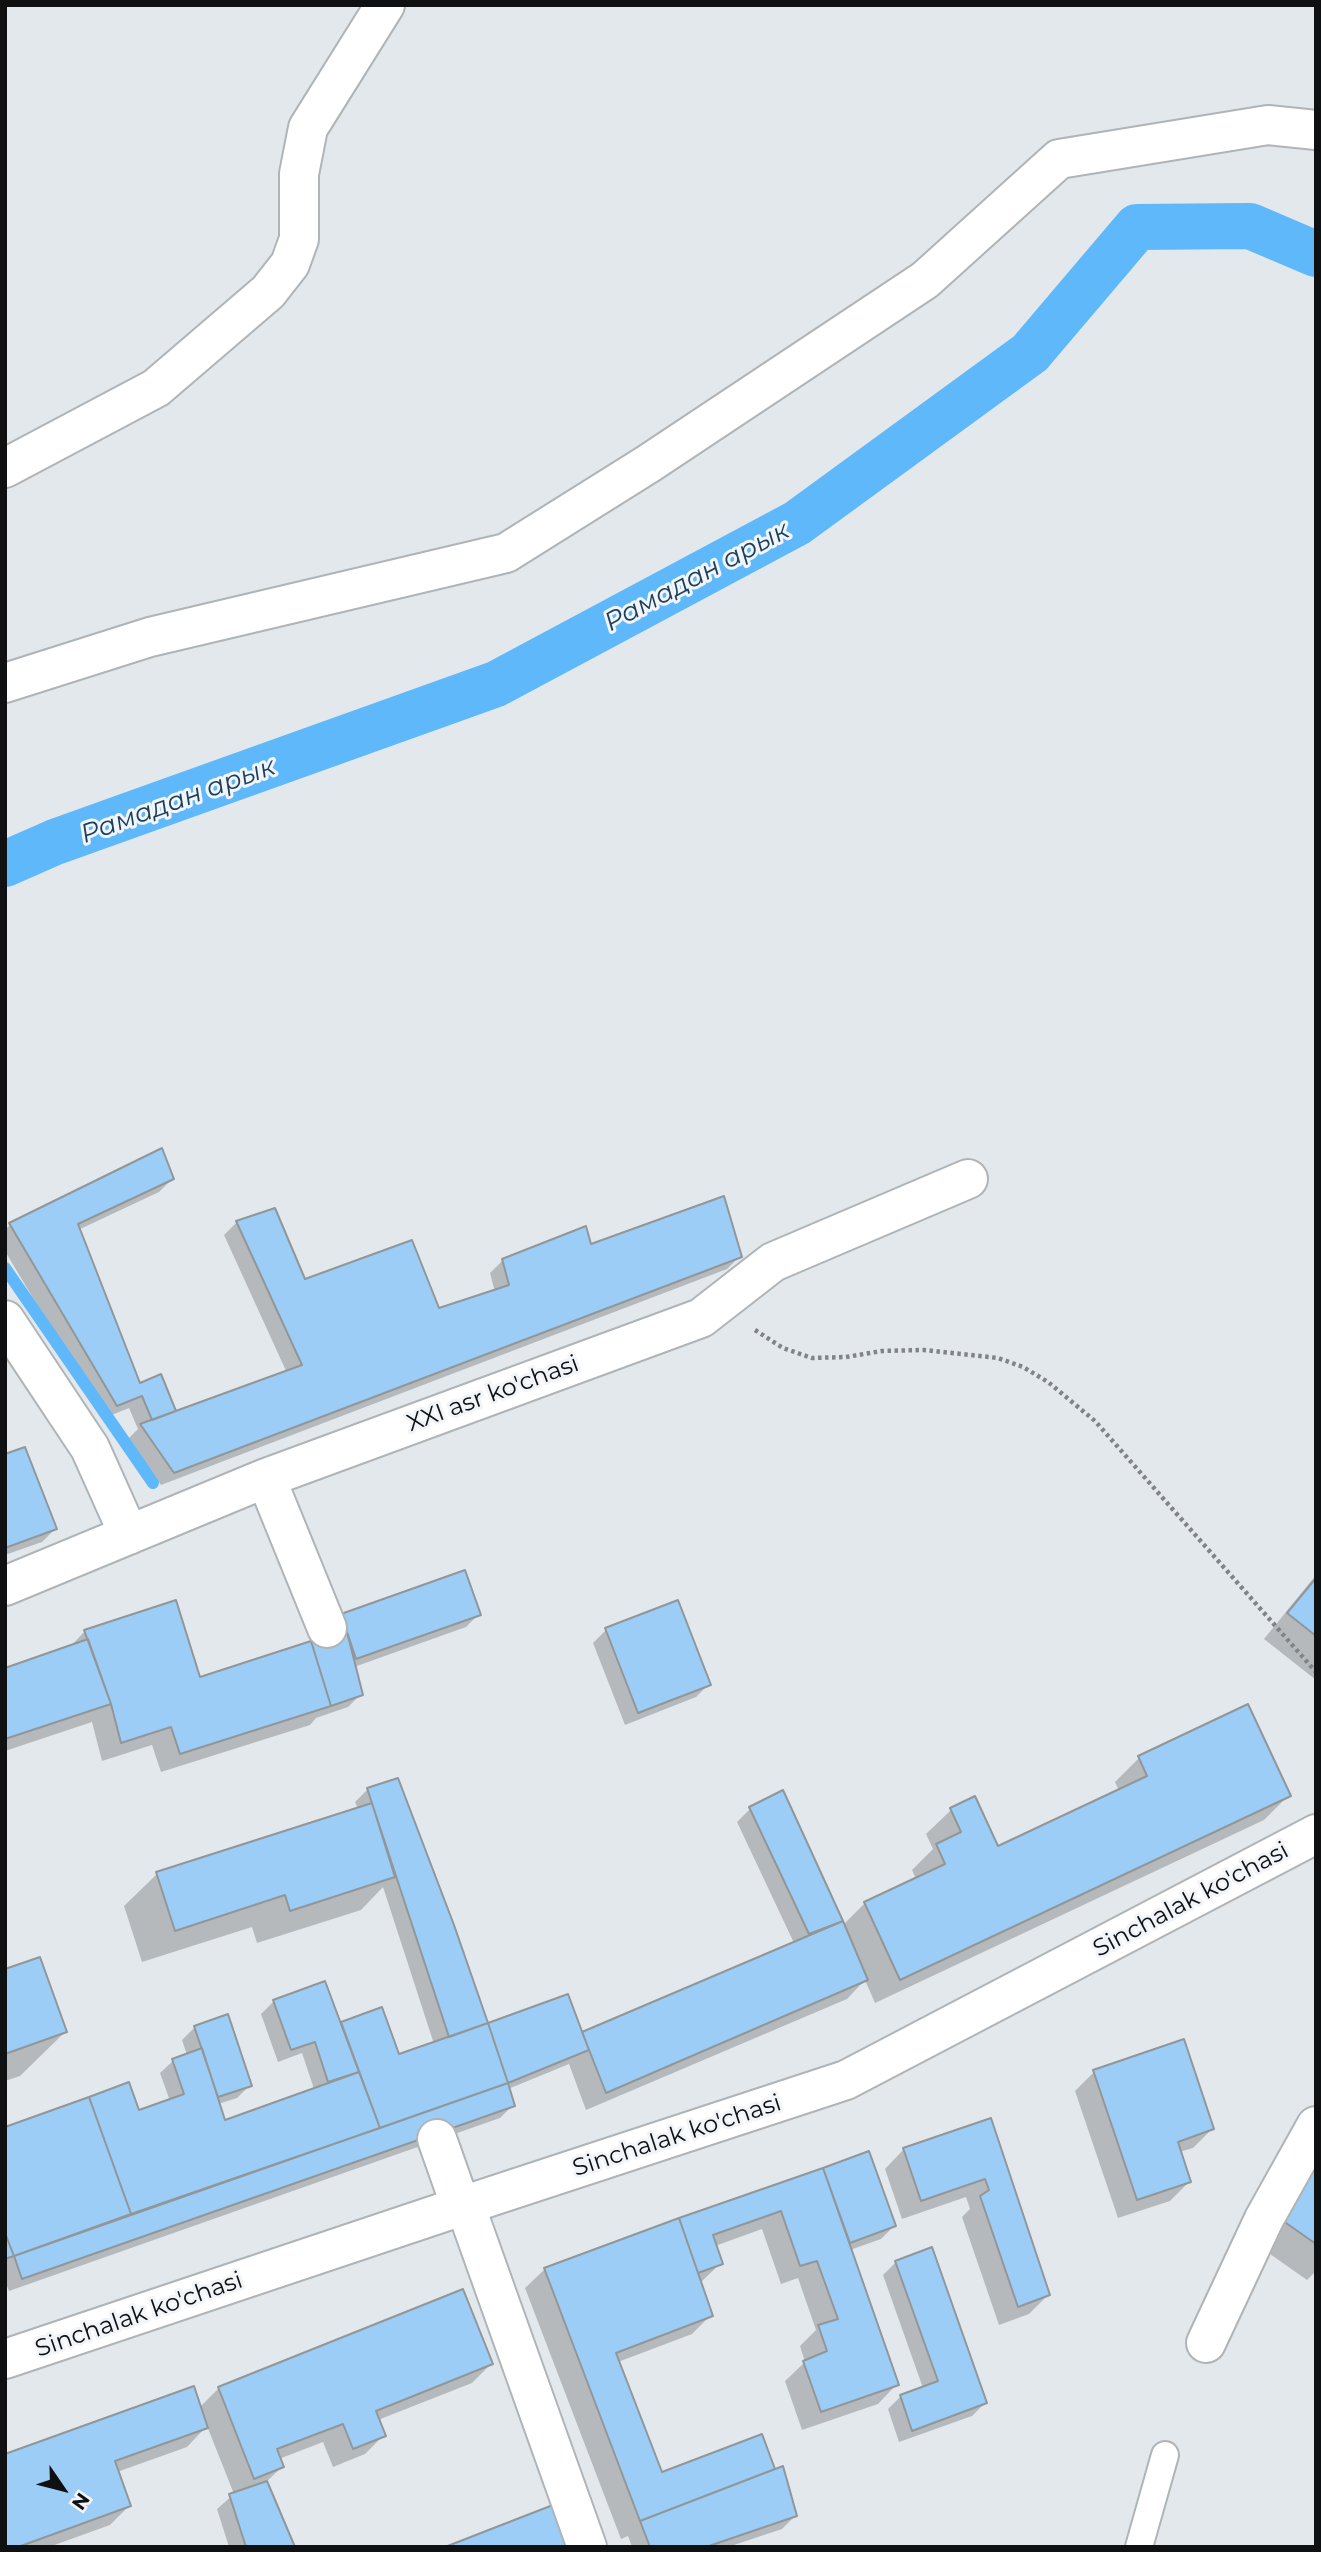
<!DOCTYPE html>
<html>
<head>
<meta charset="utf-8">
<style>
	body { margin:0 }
	#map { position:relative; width:1321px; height:2552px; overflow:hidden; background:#e3e8ec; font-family:Montserrat,sans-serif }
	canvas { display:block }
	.frame { position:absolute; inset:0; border:7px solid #0e1011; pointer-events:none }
	.north { position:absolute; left:28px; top:2454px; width:70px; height:70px; -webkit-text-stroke:5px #f1f5f9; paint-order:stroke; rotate:125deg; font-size:19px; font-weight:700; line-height:28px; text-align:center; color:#0e1011 }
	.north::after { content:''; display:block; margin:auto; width:24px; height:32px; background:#0e1011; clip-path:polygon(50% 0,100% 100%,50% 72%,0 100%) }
</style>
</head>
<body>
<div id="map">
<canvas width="1321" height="2552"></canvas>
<div class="frame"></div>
<div class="north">N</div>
</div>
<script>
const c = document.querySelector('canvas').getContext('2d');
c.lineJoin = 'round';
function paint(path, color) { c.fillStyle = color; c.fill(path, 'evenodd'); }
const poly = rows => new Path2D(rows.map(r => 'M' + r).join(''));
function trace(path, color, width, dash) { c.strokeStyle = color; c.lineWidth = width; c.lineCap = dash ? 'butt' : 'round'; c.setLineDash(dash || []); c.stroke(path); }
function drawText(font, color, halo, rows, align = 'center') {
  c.font = font + ' Montserrat,sans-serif'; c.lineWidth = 6; c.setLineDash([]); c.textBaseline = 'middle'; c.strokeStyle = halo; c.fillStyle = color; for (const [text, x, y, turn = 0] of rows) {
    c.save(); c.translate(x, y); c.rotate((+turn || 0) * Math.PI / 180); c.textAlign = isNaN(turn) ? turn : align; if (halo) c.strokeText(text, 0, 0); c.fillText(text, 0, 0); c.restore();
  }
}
paint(poly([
	[172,1179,159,1192,78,1230,139,1386,175,1413,287,1373,224,1235,237,1222,304,1281,438,1311,495,1292,490,1273,503,1260,740,1256,727,1269,161,1485,129,1438,138,1429,129,1408,104,1418,5,1251,5,1230,10,1225],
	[5,1456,55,1529,42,1542,5,1555],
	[1316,1575,1316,1680,1264,1639],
	[479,1614,466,1627,354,1667,361,1694,348,1707,316,1718,310,1725,161,1772,152,1745,102,1761,92,1722,5,1751,5,1669,69,1648,85,1631,199,1679,311,1643,329,1628],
	[606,1630,709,1684,696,1697,625,1725,593,1643],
	[1139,1758,1289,1795,1264,1820,875,2003,865,1980,847,1999,586,2110,569,2064,508,2089,513,2105,500,2118,9,2291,5,2281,5,2129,138,2112,170,2101,160,2073,173,2061,187,2055,182,2040,195,2027,250,2085,237,2098,218,2104,223,2122,314,2089,302,2053,278,2062,261,2014,274,2001,340,2026,342,2023,398,2056,434,2044,383,1887,361,1910,257,1943,252,1927,142,1962,124,1906,157,1874,358,1809,355,1802,368,1789,487,2027,581,2034,794,1943,737,1822,750,1809,782,1793,843,1925,865,1903,916,1879,912,1870,933,1849,926,1834,951,1810,997,1848,1119,1791,1115,1782],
	[5,1971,65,2032,20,2076,5,2081],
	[1094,2072,1212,2129,1193,2148,1179,2152,1189,2182,1170,2201,1118,2218,1075,2091],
	[989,2120,1048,2295,1029,2314,999,2325,962,2217,970,2209,966,2197,902,2219,885,2169,904,2149],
	[1316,2139,1316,2271,1307,2280,1246,2237],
	[868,2153,894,2226,881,2239,850,2250,897,2384,878,2404,802,2430,785,2381,805,2362,800,2346,816,2330,798,2278,781,2284,762,2229,715,2246,721,2263,700,2283,711,2315,692,2334,618,2362,661,2474,761,2436,795,2516,782,2529,728,2547,632,2547,628,2536,621,2539,525,2288,545,2269],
	[896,2262,985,2403,972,2416,899,2442,888,2409,901,2396,923,2388,883,2275],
	[491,2364,472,2383,378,2420,384,2435,365,2454,333,2467,323,2442,279,2459,282,2467,266,2482,293,2547,229,2547,217,2509,234,2494,207,2426,187,2447,117,2472,129,2506,110,2525,49,2547,5,2547,5,2456,199,2408,219,2388]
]), '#0003');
trace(poly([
	[5,1268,153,1483]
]), '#5eb8fa', 12);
trace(poly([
	[5,864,55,842,496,684,797,523,1030,353,1137,227,1250,226,1316,254]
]), '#5eb8fa', 46);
const building = poly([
	[162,1148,174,1179,78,1224,140,1383,161,1374,176,1411,152,1420,142,1396,117,1406,9,1223,162,1148],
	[724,1196,742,1257,174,1473,140,1424,302,1365,236,1221,275,1208,305,1279,412,1240,439,1308,509,1285,502,1259,586,1226,591,1244,724,1196],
	[25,1447,57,1529,5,1548,5,1454,25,1447],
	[465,1570,481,1615,356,1659,341,1614,465,1570],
	[1316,1578,1316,1636,1287,1613,1316,1578],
	[176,1600,200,1677,311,1641,331,1706,180,1754,171,1727,121,1743,111,1704,84,1630,176,1600],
	[678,1600,711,1685,638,1713,605,1628,678,1600],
	[347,1632,363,1695,331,1706,311,1641,347,1632],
	[88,1639,111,1704,5,1739,5,1668,88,1639],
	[1248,1704,1291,1796,900,1980,864,1902,945,1864,936,1844,961,1832,950,1808,975,1796,998,1846,1147,1776,1138,1756,1248,1704],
	[398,1778,454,1925,488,2023,449,2037,367,1788,398,1778],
	[783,1790,843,1921,809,1934,749,1807,783,1790],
	[372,1803,395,1877,290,1911,285,1895,175,1931,156,1872,372,1803],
	[843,1921,868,1980,606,2093,582,2032,843,1921],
	[40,1957,67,2032,5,2054,5,1969,40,1957],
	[325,1981,359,2072,328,2082,315,2042,291,2050,273,2000,325,1981],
	[568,1994,589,2050,508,2083,488,2023,568,1994],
	[382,2007,399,2054,488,2023,508,2083,380,2128,341,2022,382,2007],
	[228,2014,252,2086,218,2097,194,2026,228,2014],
	[1184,2039,1214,2129,1178,2142,1191,2182,1137,2200,1093,2070,1184,2039],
	[202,2048,225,2120,359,2072,380,2128,131,2214,89,2097,129,2082,139,2110,184,2094,172,2059,202,2048],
	[508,2083,515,2106,22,2279,14,2256,508,2083],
	[89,2097,131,2214,14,2256,5,2233,5,2127,89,2097],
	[991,2118,1050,2295,1018,2307,980,2196,989,2190,985,2179,921,2201,903,2148,991,2118],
	[1316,2146,1316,2244,1269,2211,1316,2146],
	[869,2151,896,2226,850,2243,823,2168,869,2151],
	[823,2168,899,2385,821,2412,803,2361,827,2351,818,2325,838,2319,817,2261,800,2266,781,2211,713,2235,723,2264,698,2273,679,2218,823,2168],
	[679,2218,713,2316,616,2353,662,2472,762,2434,775,2469,640,2521,544,2268,679,2218],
	[5,2233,14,2256,5,2259,5,2233],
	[932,2247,987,2403,912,2431,900,2395,938,2381,895,2261,932,2247],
	[463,2289,493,2364,376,2411,386,2436,353,2449,343,2424,277,2449,284,2467,254,2479,218,2387,463,2289],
	[194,2386,208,2428,115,2461,131,2506,18,2547,5,2547,5,2454,194,2386],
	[783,2466,797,2516,706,2547,650,2547,640,2521,783,2466],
	[267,2481,295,2547,246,2547,229,2494,267,2481],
	[558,2503,575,2547,445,2547,558,2503]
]);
paint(building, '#9bcdf6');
trace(building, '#919699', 2);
const service = poly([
	[1139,2547,1165,2455]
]);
const minor = poly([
	[5,468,156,388,268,292,290,264,299,239,299,174,308,128,385,5],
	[5,683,150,637,506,553,648,464,925,280,1059,159,1268,125,1316,130],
	[5,1320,90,1448,129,1535],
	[266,1478,327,1628],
	[5,1586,266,1478,701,1318,773,1262,968,1179],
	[437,2139,461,2207],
	[465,2205,587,2547],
	[1206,2343,1264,2219,1316,2126]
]);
const tertiary = poly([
	[5,2359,465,2205,846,2080,1316,1834]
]);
trace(service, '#afb4b7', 30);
trace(minor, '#afb4b7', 42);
trace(tertiary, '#afb4b7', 42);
trace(poly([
	[755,1330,783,1348,812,1358,846,1357,882,1351,924,1350,998,1358,1023,1367,1048,1382,1095,1421,1316,1672]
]), '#818487', 4.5, [3.5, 3.5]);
trace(service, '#fff', 26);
trace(minor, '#fff', 38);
trace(tertiary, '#fff', 38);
drawText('24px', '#0e1011', '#f1f5f9', [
	["XXI asr ko'chasi",493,1394,-20],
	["Sinchalak ko'chasi",1191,1900,-28],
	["Sinchalak ko'chasi",677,2136,-18],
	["Sinchalak ko'chasi",139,2315,-19]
]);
drawText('italic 26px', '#1b405b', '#f1f5f9', [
	["Рамадан арык",697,577,-28],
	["Рамадан арык",178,801,-20]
]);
</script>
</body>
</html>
